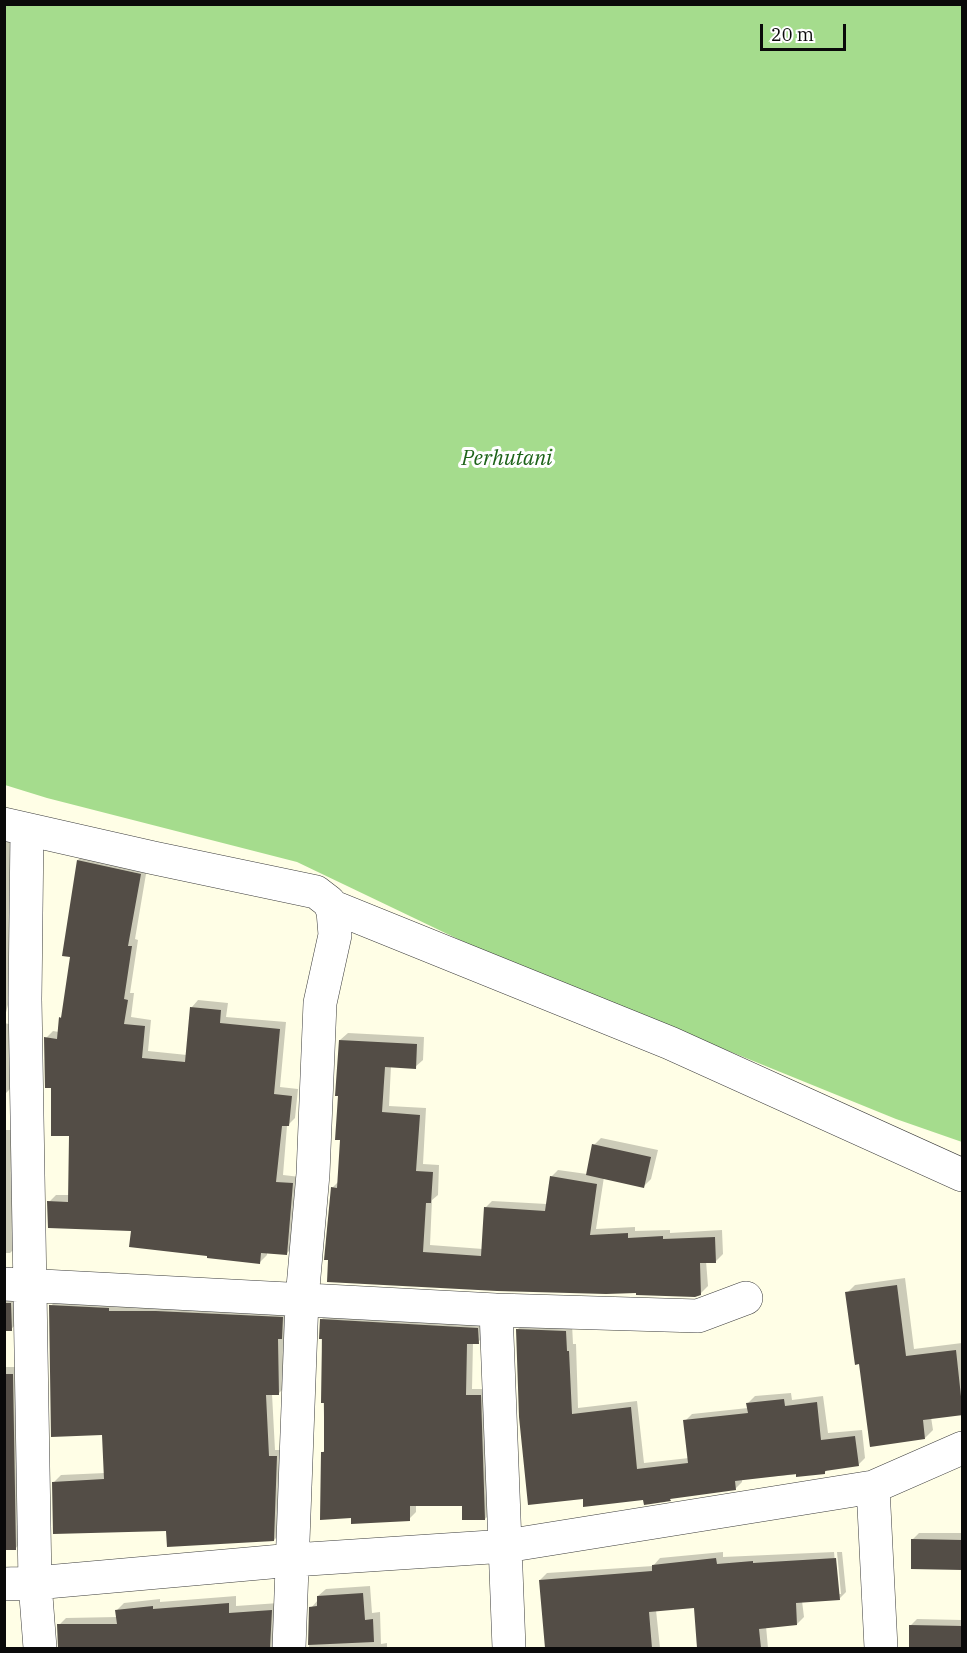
<!DOCTYPE html>
<html>
<head>
<meta charset="utf-8">
<style>
	body { margin:0 }
	#map { position:relative; width:967px; height:1653px; overflow:hidden; background:#fffee6; font-family:"IBM Plex Serif",serif }
	canvas { display:block }
	.frame { position:absolute; inset:0; border:6px solid #0a0a0a; pointer-events:none }
	.scale { position:absolute; left:760px; top:24px; width:86px; height:27px; box-sizing:border-box; border:3px solid #0a0a0a; border-top:0; padding-left:8px; font-size:18px; line-height:21px; white-space:nowrap; color:#0a0a0a; -webkit-text-stroke:4px #fff; paint-order:stroke }
</style>
</head>
<body>
<div id="map">
<canvas width="967" height="1653"></canvas>
<div class="frame"></div>
<div class="scale">20 m</div>
</div>
<script>
const c = document.querySelector('canvas').getContext('2d');
c.lineJoin = 'round';
function paint(path, color) { c.fillStyle = color; c.fill(path, 'evenodd'); }
const poly = rows => new Path2D(rows.map(r => 'M' + r).join(''));
function trace(path, color, width, dash) { c.strokeStyle = color; c.lineWidth = width; c.lineCap = dash ? 'butt' : 'round'; c.setLineDash(dash || []); c.stroke(path); }
function drawText(font, color, halo, rows, align = 'center') {
  c.font = font + ' "IBM Plex Serif",serif'; c.lineWidth = 6; c.setLineDash([]); c.textBaseline = 'middle'; c.strokeStyle = halo; c.fillStyle = color; for (const [text, x, y, turn = 0] of rows) {
    c.save(); c.translate(x, y); c.rotate((+turn || 0) * Math.PI / 180); c.textAlign = isNaN(turn) ? turn : align; if (halo) c.strokeText(text, 0, 0); c.fillText(text, 0, 0); c.restore();
  }
}
paint(poly([
	[4,5,962,5,962,1142,896,1119,485,952,297,862,47,798,5,785]
]), '#a5dc8d');
paint(poly([
	[4,836,15,839,13,986,4,1020],
	[85,853,147,868,135,939,138,940,130,993,134,993,131,1017,151,1020,148,1051,187,1055,192,1007,198,1000,228,1003,226,1017,286,1022,280,1087,298,1089,295,1118,287,1126,283,1175,300,1177,293,1247,286,1254,267,1252,267,1255,260,1262,132,1229,49,1202,56,1195,69,1195,125,1132,53,1087,46,1038,53,1031,59,1032,60,1018,63,1015,72,956,78,860],
	[4,1023,14,1025,10,1089,4,1095],
	[348,1033,424,1037,423,1060,415,1067,391,1066,389,1106,426,1108,423,1164,439,1165,438,1195,432,1200,430,1245,483,1249,485,1208,492,1201,547,1204,551,1177,558,1170,587,1174,594,1145,601,1138,658,1150,651,1179,644,1186,604,1177,596,1229,635,1227,635,1231,670,1230,670,1233,722,1230,723,1254,716,1261,706,1261,708,1286,700,1294,329,1281,332,1188,339,1181,342,1139,340,1040],
	[4,1130,15,1130,17,1246,10,1253,4,1253],
	[905,1278,914,1349,962,1343,962,1413,931,1417,933,1430,925,1438,860,1363,847,1293,855,1285],
	[4,1294,18,1296,19,1322,11,1329,4,1329],
	[57,1299,289,1311,285,1387,278,1394,272,1394,275,1450,284,1450,281,1533,274,1540,167,1530,54,1482,61,1475,105,1473,103,1433,51,1306],
	[328,1313,484,1321,485,1335,478,1342,473,1342,472,1389,487,1389,492,1512,485,1519,463,1505,416,1505,416,1512,409,1519,352,1516,322,1453,325,1450,321,1320],
	[524,1323,572,1324,573,1344,576,1344,578,1408,637,1401,644,1463,689,1458,685,1421,692,1414,748,1408,748,1403,755,1396,791,1393,792,1400,823,1396,828,1433,862,1430,865,1458,858,1465,828,1469,825,1472,742,1479,742,1482,735,1489,672,1497,670,1499,584,1497,517,1330],
	[4,1367,19,1367,22,1541,15,1549,4,1549],
	[919,1533,962,1533,962,1568,912,1540],
	[723,1552,723,1557,834,1552,838,1594,841,1594,837,1552,842,1552,846,1592,839,1599,802,1601,804,1617,797,1624,766,1626,768,1648,698,1648,695,1607,656,1610,660,1648,569,1648,566,1622,540,1580,547,1573,653,1566,660,1558],
	[370,1586,372,1613,380,1612,381,1644,387,1643,387,1648,309,1648,311,1608,318,1600,318,1596,326,1589],
	[236,1596,236,1606,279,1603,279,1648,60,1648,59,1625,66,1618,117,1617,117,1610,124,1603,160,1599,160,1602],
	[917,1619,962,1620,962,1648,910,1648,910,1626]
]), '#0003');
paint(poly([
	[77,860,141,874,128,946,132,946,124,999,128,1000,124,1024,145,1026,142,1058,185,1062,190,1007,221,1010,220,1023,280,1029,274,1094,292,1096,289,1126,282,1126,276,1182,293,1183,287,1255,261,1253,260,1264,207,1258,207,1256,129,1247,131,1231,48,1228,47,1201,68,1202,69,1136,51,1136,51,1088,45,1088,44,1037,57,1039,59,1017,61,1018,70,957,62,956],
	[339,1040,417,1044,416,1069,385,1067,382,1112,420,1115,416,1171,433,1172,431,1203,426,1203,423,1252,481,1256,484,1207,545,1211,550,1176,597,1184,590,1235,628,1233,628,1238,663,1236,663,1239,715,1237,716,1263,700,1263,701,1295,695,1297,636,1295,636,1293,606,1294,497,1291,327,1282,328,1260,324,1260,331,1187,337,1188,340,1140,335,1140,338,1096,335,1096],
	[592,1144,651,1157,644,1188,586,1175],
	[897,1285,906,1356,956,1350,963,1415,923,1420,925,1439,870,1447,859,1364,855,1365,845,1292],
	[4,1303,11,1303,12,1331,4,1331],
	[49,1305,109,1308,109,1311,156,1311,283,1317,282,1339,278,1339,279,1395,266,1395,269,1456,277,1456,274,1541,167,1547,166,1531,53,1534,52,1482,104,1479,102,1435,51,1437],
	[320,1319,478,1328,479,1344,467,1344,466,1395,481,1395,485,1520,462,1520,462,1506,410,1506,410,1521,351,1524,351,1518,320,1520,321,1452,324,1452,324,1403,321,1403,322,1339,319,1339],
	[516,1329,566,1331,567,1351,569,1351,572,1414,631,1407,637,1469,688,1463,683,1420,748,1413,746,1403,784,1399,785,1406,817,1402,821,1440,855,1436,859,1466,825,1471,825,1474,796,1477,796,1474,735,1481,736,1490,670,1499,671,1501,644,1505,643,1500,583,1507,583,1499,528,1505,519,1417],
	[4,1374,13,1374,16,1550,4,1550],
	[911,1539,963,1540,963,1570,911,1569],
	[716,1558,717,1564,753,1561,753,1563,836,1558,840,1600,796,1603,797,1625,759,1629,761,1648,697,1648,694,1608,649,1612,652,1648,545,1648,539,1580,652,1571,652,1565],
	[363,1593,365,1620,373,1619,374,1642,308,1645,309,1607,317,1606,317,1596],
	[229,1603,229,1613,272,1610,270,1648,58,1648,57,1624,117,1624,115,1610,153,1606,153,1609],
	[909,1625,963,1626,963,1648,909,1648]
]), '#534d46');
const street = poly([
	[4,824,154,858,316,892,329,902,333,911,335,935,320,1003,313,1174,302,1299,289,1648],
	[27,830,25,999,35,1583,40,1648],
	[331,906,670,1043,962,1175],
	[4,1284,496,1310,698,1316,746,1298],
	[496,1310,509,1648],
	[873,1487,881,1648],
	[4,1584,35,1583,293,1560,506,1546,873,1487,962,1448]
]);
trace(street, '#3d3d3d', 34);
trace(street, '#fff', 33);
drawText('italic 21px', '#1d6318', '#fff', [
	["Perhutani",507,459]
]);
</script>
</body>
</html>
